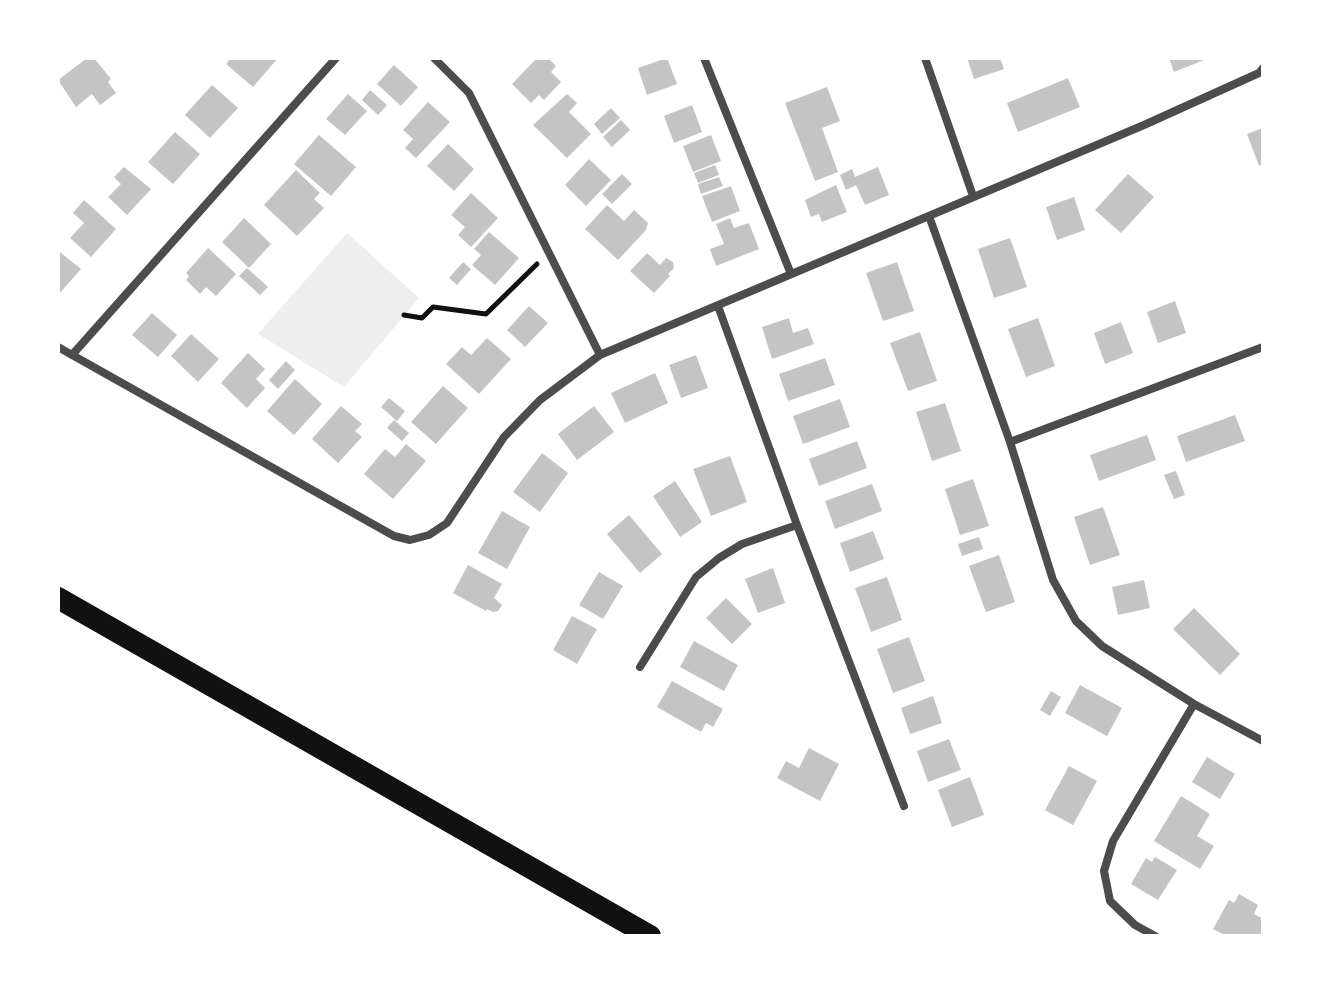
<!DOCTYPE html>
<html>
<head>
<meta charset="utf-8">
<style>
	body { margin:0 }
	#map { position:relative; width:1321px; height:994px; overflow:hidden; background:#fff; font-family:"Alegreya Sans",sans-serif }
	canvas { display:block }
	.frame { position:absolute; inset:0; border:60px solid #fff; pointer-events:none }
</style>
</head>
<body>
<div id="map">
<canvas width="1321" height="994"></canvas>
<div class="frame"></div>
</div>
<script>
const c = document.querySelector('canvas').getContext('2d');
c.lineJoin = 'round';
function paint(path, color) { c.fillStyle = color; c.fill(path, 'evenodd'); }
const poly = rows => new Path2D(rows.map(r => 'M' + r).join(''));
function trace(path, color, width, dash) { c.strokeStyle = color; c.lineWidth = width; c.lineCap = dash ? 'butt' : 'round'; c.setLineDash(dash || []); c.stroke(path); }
paint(poly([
	[347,233,419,298,344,387,258,334]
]), '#eee');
paint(poly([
	[87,58,94,58,111,79,108,82,116,93,100,105,92,94,76,107,58,80],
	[231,58,278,58,253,87,226,64],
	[537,58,548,58,556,66,551,72,561,82,544,100,539,95,531,103,512,84],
	[667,58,677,84,647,95,638,68],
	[967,58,1000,58,1004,69,974,79],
	[1169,58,1209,58,1174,72],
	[394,65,418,87,401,106,377,84],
	[1068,78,1080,107,1018,132,1007,103],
	[212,85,238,108,210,138,185,115],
	[827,87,840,121,822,128,838,172,815,181,785,103],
	[370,90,387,105,378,115,362,100],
	[348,94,367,111,345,135,326,119],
	[567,94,577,103,569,112,591,134,567,158,533,125],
	[428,102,450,122,416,158,405,148,413,139,403,130],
	[692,105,702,132,674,143,664,116],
	[611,108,620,118,602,134,594,124],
	[621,120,630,130,612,147,603,137],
	[1263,128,1263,164,1259,166,1247,134],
	[175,132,200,154,173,184,148,162],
	[319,135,356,167,331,196,294,164],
	[711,135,721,161,693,172,683,146],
	[448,144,474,169,454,191,427,166],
	[589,159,611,180,586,206,565,185],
	[715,165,719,175,698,183,694,173],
	[124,167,151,189,127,215,108,197,121,184,114,177],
	[878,167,889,195,865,205,856,185,846,190,840,175,852,169,855,177],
	[296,170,320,193,314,199,324,208,297,236,264,205],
	[622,174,632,184,612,204,602,194],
	[1128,174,1154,197,1121,233,1095,210],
	[719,177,723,186,701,194,698,184],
	[836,185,847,212,822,222,819,214,811,217,805,200],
	[731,186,740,211,712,222,702,196],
	[471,193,498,218,471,247,458,235,465,227,451,215],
	[1074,197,1085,230,1057,240,1046,207],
	[84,200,116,229,91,257,70,238,84,223,73,213],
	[607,205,624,221,634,210,648,223,646,230,618,260,585,229],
	[244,218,271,244,249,268,222,242],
	[730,218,734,228,749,223,759,249,716,266,710,249,724,244,716,224],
	[489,232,519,258,495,285,472,265,481,255,474,249],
	[1010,238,1027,287,994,298,978,249],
	[208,248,236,274,216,296,206,287,200,294,186,280,189,276,186,273],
	[60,252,81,269,58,295,58,254],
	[647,253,660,265,666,258,673,262,674,268,668,274,670,276,654,293,630,271],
	[463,262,471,269,457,285,449,278],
	[897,262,914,311,883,321,866,273],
	[247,268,268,287,260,295,239,276],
	[1175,301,1186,333,1158,343,1147,312],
	[529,306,548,323,525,347,507,330],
	[152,313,177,335,158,357,132,335],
	[789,318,793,333,808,328,814,344,772,359,762,327],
	[1038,318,1055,366,1026,377,1008,329],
	[1121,322,1133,353,1105,364,1094,333],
	[920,332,937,381,908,391,890,343],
	[191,334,219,359,198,382,171,356],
	[487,338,511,359,479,394,446,364,462,347,471,355],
	[248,353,265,369,256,379,265,388,247,408,221,383],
	[696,355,708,388,681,398,669,365],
	[825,358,835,385,788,401,779,374],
	[286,361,295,370,278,389,269,380],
	[655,373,668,403,625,423,611,393],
	[295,379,322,404,294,435,267,411],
	[443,386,468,408,436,444,411,422],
	[389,398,405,411,397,421,381,407],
	[840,399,850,427,803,444,793,416],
	[945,403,961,451,932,461,916,412],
	[341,406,362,424,355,431,362,437,338,463,312,439],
	[594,406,614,432,577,460,558,434],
	[1235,415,1245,441,1186,462,1177,436],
	[394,420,409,433,402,441,387,428],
	[1147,435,1156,460,1099,481,1090,455],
	[857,441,867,468,819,486,809,459],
	[406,444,426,461,393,499,364,474,385,449,395,457],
	[542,453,568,473,540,512,513,492],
	[730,456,747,502,711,516,693,469],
	[1176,471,1185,495,1174,499,1164,475],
	[973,479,989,526,960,535,945,489],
	[675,481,702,522,680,537,653,496],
	[872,484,882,511,835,529,825,501],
	[1103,507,1120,555,1090,565,1074,517],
	[502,511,530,527,507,569,478,553],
	[629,515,662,554,640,573,607,534],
	[873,531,884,559,850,572,840,543],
	[979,537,983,549,962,556,958,544],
	[999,555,1015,602,986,612,969,566],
	[468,565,502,584,494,598,502,605,498,611,493,612,487,609,486,611,453,593],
	[773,568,785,603,758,613,745,579],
	[599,572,623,586,603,619,579,605],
	[887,577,902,620,871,632,855,588],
	[1144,580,1150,608,1118,615,1112,587],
	[726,598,752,624,732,644,706,618],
	[1194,608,1240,654,1220,675,1173,629],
	[572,616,597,629,577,664,553,650],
	[909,637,925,681,893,693,877,649],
	[694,641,738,665,724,691,680,667],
	[672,681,723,709,713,727,706,723,701,732,657,707],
	[1080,685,1122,708,1107,736,1065,713],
	[1051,691,1061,697,1050,716,1040,710],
	[933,696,942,723,910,734,901,708],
	[949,739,961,770,928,782,917,751],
	[809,748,839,764,820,801,777,778,786,761,799,768],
	[1207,757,1235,774,1220,799,1192,782],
	[1069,766,1097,781,1073,825,1045,810],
	[970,777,984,815,952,827,938,790],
	[1181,796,1210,814,1197,836,1214,846,1200,869,1154,841],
	[1155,857,1177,870,1158,900,1131,884,1146,858,1152,862],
	[1239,894,1258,905,1254,914,1263,919,1263,936,1226,936,1213,929,1229,900,1234,903]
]), '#c4c4c4');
trace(poly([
	[404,315,422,318,433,307,486,314,537,264]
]), '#111', 5);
trace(poly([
	[434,58,469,93,600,355],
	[704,58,791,274],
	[925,58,973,196],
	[929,216,1010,442,1053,580,1076,621,1102,646,1194,704,1263,741],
	[718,306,797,525,904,806],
	[58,347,394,536,410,540,429,535,447,523,504,437,540,400,600,355,1144,125,1259,73,1263,68],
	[72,355,336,58],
	[1010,442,1263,347],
	[640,667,696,577,719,558,742,544,797,525],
	[1155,936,1135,925,1110,901,1104,871,1113,841,1194,704]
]), '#4c4c4c', 8);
trace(poly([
	[58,598,650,936]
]), '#111', 22);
</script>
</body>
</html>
